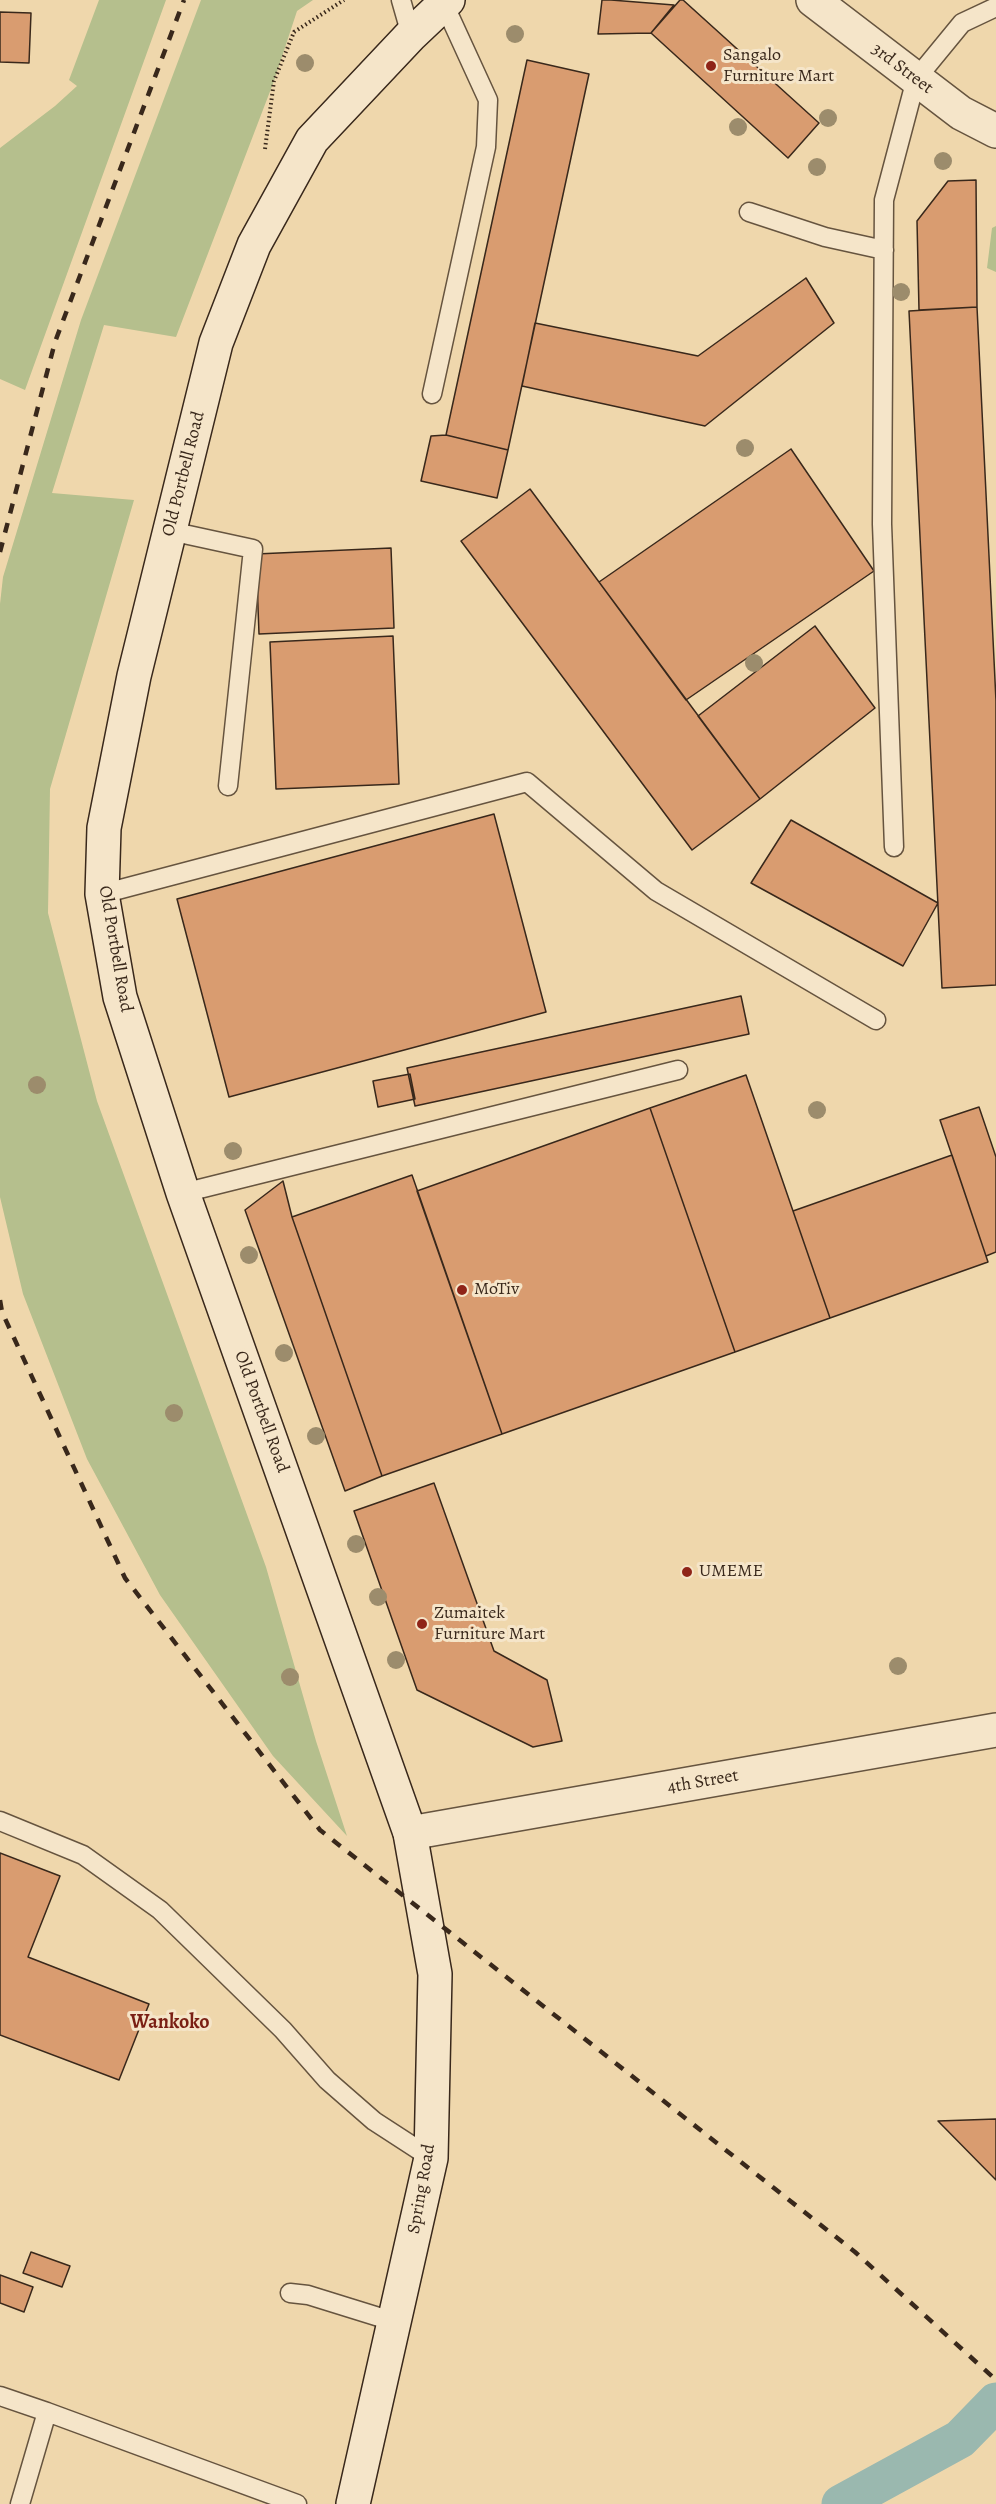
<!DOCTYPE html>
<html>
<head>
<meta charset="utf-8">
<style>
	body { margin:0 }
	canvas { display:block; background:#efd7ac }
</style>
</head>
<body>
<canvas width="996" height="2504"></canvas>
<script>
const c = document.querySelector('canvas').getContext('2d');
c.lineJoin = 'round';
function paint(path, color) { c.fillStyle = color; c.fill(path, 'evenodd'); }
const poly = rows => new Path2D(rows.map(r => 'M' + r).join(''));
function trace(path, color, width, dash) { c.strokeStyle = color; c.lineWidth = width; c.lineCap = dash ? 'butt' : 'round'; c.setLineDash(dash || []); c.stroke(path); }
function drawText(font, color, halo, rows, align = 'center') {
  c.font = font + ' Alegreya,serif'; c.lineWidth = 6; c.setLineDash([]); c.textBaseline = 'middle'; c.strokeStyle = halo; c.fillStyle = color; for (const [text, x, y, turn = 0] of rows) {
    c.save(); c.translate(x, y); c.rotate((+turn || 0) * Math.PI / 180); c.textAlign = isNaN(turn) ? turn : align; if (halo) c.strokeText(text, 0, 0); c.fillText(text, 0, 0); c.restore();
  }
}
paint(poly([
	[99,0,166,0,25,390,0,379,0,148,55,106,77,86,69,80],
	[201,0,313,0,297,11,274,81,176,337,104,325,52,493,134,500,50,789,48,913,97,1101,266,1567,316,1741,347,1836,273,1756,160,1595,87,1459,23,1294,0,1197,0,604,3,577,81,320],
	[996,226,996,272,987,268,992,228]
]), '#b5bf8d');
trace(poly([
	[841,2504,960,2439,996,2402]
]), '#9ab8af', 39);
const building = poly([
	[602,0,611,0,674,5,651,33,598,34,602,0],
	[680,0,683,0,819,123,788,158,651,33,680,0],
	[0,12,31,13,29,63,0,62,0,12],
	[527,60,589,74,508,450,446,435,527,60],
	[976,180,977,307,919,310,917,221,948,181,976,180],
	[806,278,834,323,705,426,522,386,535,323,698,356,806,278],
	[977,307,996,701,996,985,942,988,909,311,977,307],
	[446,435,508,450,497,498,421,481,431,436,446,435],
	[791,449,874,571,686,700,599,582,791,449],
	[530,489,760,799,692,850,461,541,530,489],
	[391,548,394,628,259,634,256,554,391,548],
	[815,626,875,708,760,799,698,716,815,626],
	[393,636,399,784,276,789,270,642,393,636],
	[494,814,546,1012,229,1097,177,899,494,814],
	[791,820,938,903,903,966,751,883,791,820],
	[741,996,749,1034,415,1106,407,1068,741,996],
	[410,1074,415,1099,378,1107,373,1081,410,1074],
	[746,1075,830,1318,735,1352,650,1108,746,1075],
	[979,1107,996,1157,996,1252,986,1256,940,1120,979,1107],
	[650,1108,735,1352,502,1434,417,1191,650,1108],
	[952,1155,988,1262,830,1318,793,1211,952,1155],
	[412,1175,502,1434,382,1476,292,1217,412,1175],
	[283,1181,292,1217,382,1476,345,1491,245,1210,283,1181],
	[434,1483,494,1651,547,1680,562,1741,533,1747,417,1690,354,1511,434,1483],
	[0,1853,60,1876,28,1957,149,2004,119,2080,0,2035,0,1853],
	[996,2119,996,2180,938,2121,996,2119],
	[31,2252,70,2266,62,2287,23,2273,31,2252],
	[0,2275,33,2287,24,2312,0,2303,0,2275]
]);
paint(building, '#d99c70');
trace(building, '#39281b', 1.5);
const lane = poly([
	[401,0,411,35],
	[749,212,825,237,884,250],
	[432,394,486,147,488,100,444,4],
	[170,531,253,549,228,786],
	[894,847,882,524,884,200,916,79,962,23,996,7],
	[102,894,527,782,656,891,876,1020],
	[183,1193,678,1070],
	[0,1821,83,1855,160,1910,283,2030,327,2080,374,2121,431,2158],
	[290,2293,308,2295,395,2322],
	[0,2396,47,2412],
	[20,2504,47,2412,297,2504]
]);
const street = poly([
	[813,0,961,113,996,131],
	[410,1833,996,1730]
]);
const secondary = poly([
	[353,2504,431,2158,435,1974,410,1833,183,1193,120,997,102,894,104,828,134,676,216,343,254,245,312,140,411,35,448,0]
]);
trace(lane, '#66543f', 21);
trace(street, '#66543f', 36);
trace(secondary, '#39281b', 36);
trace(poly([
	[265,149,274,81,294,32,344,0]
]), '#39281b', 4, [1.5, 3]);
trace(lane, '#f5e5c9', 18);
trace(street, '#f5e5c9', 33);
trace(secondary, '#f5e5c9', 33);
trace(poly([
	[0,552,55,342,184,0],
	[0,1300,2,1312,125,1578,320,1830,855,2252,996,2380]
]), '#39281b', 4.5, [10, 10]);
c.fillStyle = '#9c8c6c';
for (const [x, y] of [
	[515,34],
	[305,63],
	[828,118],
	[738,127],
	[943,161],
	[817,167],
	[901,292],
	[745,448],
	[754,663],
	[37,1085],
	[817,1110],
	[233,1151],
	[249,1255],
	[284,1353],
	[174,1413],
	[316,1436],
	[356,1544],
	[378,1597],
	[396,1660],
	[898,1666],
	[290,1677]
]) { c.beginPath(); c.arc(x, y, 9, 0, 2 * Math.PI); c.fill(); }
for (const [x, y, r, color] of [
	[711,66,6,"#8f2418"],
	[462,1290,6,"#8f2418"],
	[687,1572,6,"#8f2418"],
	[422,1624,6,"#8f2418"]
]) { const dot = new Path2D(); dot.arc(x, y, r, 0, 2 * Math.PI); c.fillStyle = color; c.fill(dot); trace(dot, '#f5e5c9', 2); }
drawText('18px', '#39281b', '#f5e5c9', [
	["Sangalo",723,56],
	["Furniture Mart",723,77],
	["MoTiv",474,1290],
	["UMEME",699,1572],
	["Zumaitek",434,1614],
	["Furniture Mart",434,1635]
], 'left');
drawText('18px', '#39281b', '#f5e5c9', [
	["3rd Street",902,69,37],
	["Old Portbell Road",184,474,-76],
	["Old Portbell Road",115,949,80],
	["Old Portbell Road",261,1412,70],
	["4th Street",703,1782,-10],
	["Spring Road",422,2189,-80]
]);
drawText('bold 20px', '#7a1f14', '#f5e5c9', [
	["Wankoko",170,2023]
]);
</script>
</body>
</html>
